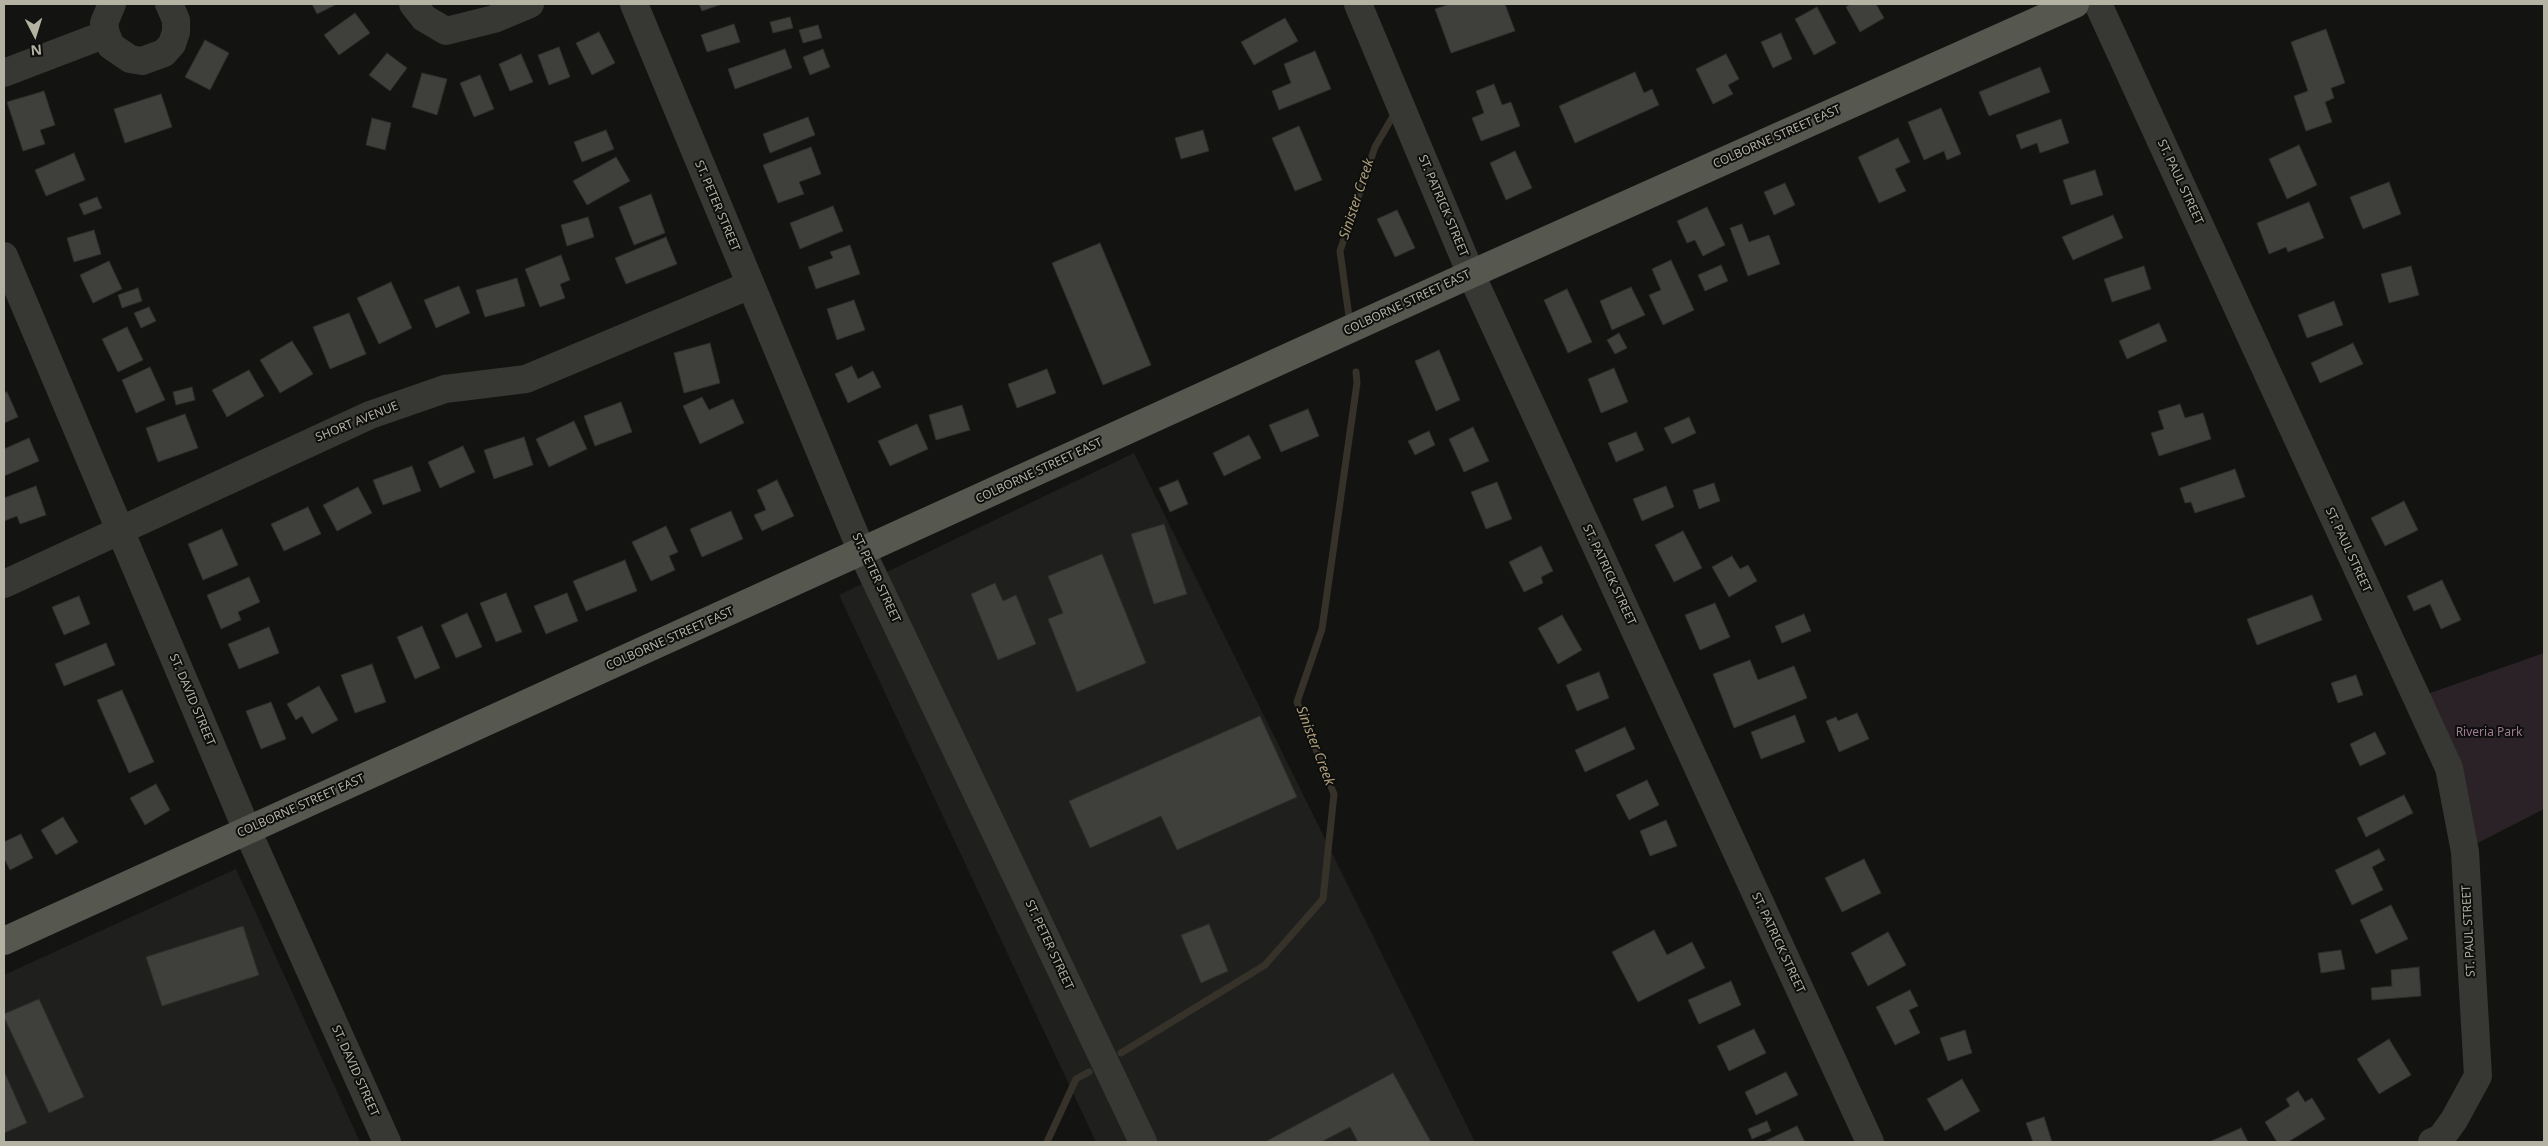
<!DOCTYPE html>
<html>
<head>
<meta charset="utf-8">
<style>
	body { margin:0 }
	#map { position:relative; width:2548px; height:1146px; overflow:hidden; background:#131311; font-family:"Noto Sans",sans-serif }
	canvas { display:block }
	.frame { position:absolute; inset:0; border:5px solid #b3b2a3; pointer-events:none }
	.north { position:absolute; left:10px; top:10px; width:50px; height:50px; -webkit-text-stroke:4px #0e0e0d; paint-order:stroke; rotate:175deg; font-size:14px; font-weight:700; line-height:20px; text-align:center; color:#b3b2a3 }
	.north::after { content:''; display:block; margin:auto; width:18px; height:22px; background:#b3b2a3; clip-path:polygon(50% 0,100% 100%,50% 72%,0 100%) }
</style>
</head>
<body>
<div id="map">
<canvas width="2548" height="1146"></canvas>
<div class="frame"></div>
<div class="north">N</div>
</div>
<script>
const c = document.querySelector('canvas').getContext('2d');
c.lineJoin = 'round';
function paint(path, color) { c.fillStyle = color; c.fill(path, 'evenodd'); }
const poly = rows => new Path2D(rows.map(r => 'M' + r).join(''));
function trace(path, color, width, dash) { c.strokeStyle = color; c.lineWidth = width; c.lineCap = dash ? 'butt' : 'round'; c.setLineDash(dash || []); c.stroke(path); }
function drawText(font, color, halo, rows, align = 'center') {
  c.font = font + ' "Noto Sans",sans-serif'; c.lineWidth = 4; c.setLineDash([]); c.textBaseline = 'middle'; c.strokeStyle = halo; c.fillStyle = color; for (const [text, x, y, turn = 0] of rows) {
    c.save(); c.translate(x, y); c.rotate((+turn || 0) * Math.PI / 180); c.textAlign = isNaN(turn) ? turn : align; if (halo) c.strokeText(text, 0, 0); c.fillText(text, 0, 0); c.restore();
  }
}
paint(poly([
	[1134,453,1475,1142,1096,1142,839,595],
	[236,869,360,1142,4,1142,4,975]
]), '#1f201e');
paint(poly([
	[2544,653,2544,809,2464,850,2413,699]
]), '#2a2227');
trace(poly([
	[1350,324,1340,251,1375,147,1396,111],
	[1121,1053,1265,965,1323,899,1334,794,1297,702,1322,629,1357,383,1356,372],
	[1047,1142,1076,1079,1089,1072]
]), '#363229', 7);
const building = poly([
	[312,4,337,4,317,14,312,4],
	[699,4,722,4,702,11,699,4],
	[1450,4,1505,4,1515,31,1451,53,1435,9,1450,4],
	[1851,4,1876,4,1884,18,1860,32,1846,7,1851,4],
	[1817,7,1836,43,1814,55,1795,19,1817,7],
	[355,13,370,33,339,55,324,35,355,13],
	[790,17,793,28,773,33,770,22,790,17],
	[1285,18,1298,41,1254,65,1241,42,1285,18],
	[734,24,740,42,707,52,701,35,734,24],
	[818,25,822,38,803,43,799,30,818,25],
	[2326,29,2345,83,2331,88,2334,98,2325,102,2332,122,2306,131,2294,96,2308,91,2291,42,2326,29],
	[599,32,615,63,592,75,576,43,599,32],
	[1781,33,1792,59,1773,68,1761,42,1781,33],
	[205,40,229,53,210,90,185,77,205,40],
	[559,47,570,77,549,85,538,55,559,47],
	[785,49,792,68,735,89,728,69,785,49],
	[823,49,830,67,810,75,803,57,823,49],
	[1315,51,1331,89,1279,110,1272,91,1291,83,1284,64,1315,51],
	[387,53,407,68,390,91,369,75,387,53],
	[521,54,533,82,510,91,499,64,521,54],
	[1726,54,1739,79,1728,85,1733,94,1713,104,1696,69,1726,54],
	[2040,67,2050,92,1989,116,1979,92,2040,67],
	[1635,72,1644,93,1652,89,1659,105,1575,143,1559,106,1635,72],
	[422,73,447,79,437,115,412,107,422,73],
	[480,75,494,109,474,117,460,83,480,75],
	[1494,84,1502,105,1511,102,1520,126,1481,141,1472,118,1484,113,1476,91,1494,84],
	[44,91,55,125,40,130,45,144,23,151,7,102,44,91],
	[161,94,172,127,125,143,114,109,161,94],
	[1941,108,1961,154,1947,160,1944,151,1924,160,1908,122,1941,108],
	[808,117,815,135,770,153,763,134,808,117],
	[372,118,391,123,385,150,366,145,372,118],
	[2061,119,2069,143,2040,153,2037,143,2021,149,2016,135,2061,119],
	[1299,126,1322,180,1295,191,1272,138,1299,126],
	[606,130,614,149,582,162,574,142,606,130],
	[1203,130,1209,151,1181,159,1175,138,1203,130],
	[1898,138,1910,162,1895,169,1906,191,1879,203,1858,157,1898,138],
	[2299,145,2317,185,2287,199,2269,159,2299,145],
	[811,147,821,174,799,182,804,194,778,203,763,165,811,147],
	[1515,151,1532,188,1506,200,1490,163,1515,151],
	[74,153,85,180,46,196,35,170,74,153],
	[616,157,630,181,587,205,573,181,616,157],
	[2095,170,2103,195,2071,205,2063,180,2095,170],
	[2389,182,2401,214,2363,229,2350,197,2389,182],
	[1785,183,1795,205,1774,215,1764,192,1785,183],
	[651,194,665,233,634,245,619,207,651,194],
	[97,197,102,208,84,215,79,204,97,197],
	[2309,202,2324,238,2288,252,2286,247,2269,254,2257,223,2309,202],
	[833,206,843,231,800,249,790,223,833,206],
	[1707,207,1725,245,1703,256,1695,240,1687,243,1677,221,1707,207],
	[1397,210,1415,248,1395,257,1377,219,1397,210],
	[2113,215,2123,238,2073,260,2062,237,2113,215],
	[588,217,594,237,567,246,561,225,588,217],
	[1742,224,1749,242,1769,235,1780,264,1748,276,1730,228,1742,224],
	[94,230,101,254,74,262,67,238,94,230],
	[666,237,677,264,626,284,615,258,666,237],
	[1100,243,1151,365,1103,385,1052,263,1100,243],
	[850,245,860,274,816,289,808,267,833,258,830,252,850,245],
	[561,255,570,280,560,284,565,298,540,307,525,269,561,255],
	[1671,260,1694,310,1663,325,1649,295,1661,290,1652,269,1671,260],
	[109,261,122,289,93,303,80,275,109,261],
	[1721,265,1728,281,1705,291,1698,275,1721,265],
	[2144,266,2151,289,2112,302,2104,279,2144,266],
	[2411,266,2419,295,2389,303,2381,274,2411,266],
	[517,278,525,306,485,317,476,290,517,278],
	[391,282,412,328,379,344,357,298,391,282],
	[459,286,470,313,436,328,424,300,459,286],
	[1631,287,1645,315,1612,330,1600,301,1631,287],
	[138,288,142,301,122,308,118,295,138,288],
	[1567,289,1592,342,1568,353,1544,300,1567,289],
	[854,300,865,330,837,340,827,309,854,300],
	[2334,301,2343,325,2307,338,2298,315,2334,301],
	[149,307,156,321,141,328,134,313,149,307],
	[349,313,366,354,330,369,313,327,349,313],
	[2159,323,2167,341,2127,359,2119,341,2159,323],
	[127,327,143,360,118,372,102,339,127,327],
	[1619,333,1627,348,1615,354,1607,340,1619,333],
	[292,341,313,374,280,393,260,360,292,341],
	[710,343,720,383,684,393,674,353,710,343],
	[2353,343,2363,364,2320,383,2311,363,2353,343],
	[1439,350,1460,400,1436,411,1415,361,1439,350],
	[852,366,858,379,873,371,881,387,848,403,835,374,852,366],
	[150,367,165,400,136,413,122,380,150,367],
	[1614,368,1628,402,1601,413,1588,379,1614,368],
	[1047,369,1056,393,1017,408,1008,384,1047,369],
	[249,370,264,396,227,417,212,390,249,370],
	[192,387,195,400,176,405,173,392,192,387],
	[7,392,18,417,4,423,4,393,7,392],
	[702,397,709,410,733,399,744,423,700,444,683,406,702,397],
	[621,402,632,432,595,446,584,416,621,402],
	[2180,404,2185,418,2203,413,2211,439,2159,456,2151,433,2164,429,2158,411,2180,404],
	[962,405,970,430,936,440,929,415,962,405],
	[1308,409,1319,436,1281,452,1269,425,1308,409],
	[185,414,198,448,158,462,146,428,185,414],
	[1689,417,1696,433,1672,444,1664,428,1689,417],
	[574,421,587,449,549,467,536,439,574,421],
	[917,424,928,449,890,466,878,441,917,424],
	[1473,427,1489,461,1464,472,1449,439,1473,427],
	[1429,431,1435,445,1415,455,1408,441,1429,431],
	[1636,432,1644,450,1616,462,1608,443,1636,432],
	[1249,435,1261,458,1224,476,1213,453,1249,435],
	[524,437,533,465,494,479,484,450,524,437],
	[29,438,39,461,4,476,4,449,29,438],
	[463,446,475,472,440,488,428,462,463,446],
	[412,466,421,491,383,505,373,480,412,466],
	[2235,469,2245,497,2195,513,2191,502,2185,503,2180,488,2235,469],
	[777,480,794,516,762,531,754,515,766,510,757,490,777,480],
	[1178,480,1188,504,1170,512,1159,488,1178,480],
	[1497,482,1512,519,1486,529,1471,492,1497,482],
	[1714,483,1720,501,1699,509,1693,490,1714,483],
	[36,486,46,515,20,524,17,516,4,521,4,498,36,486],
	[1666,486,1674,507,1642,521,1633,499,1666,486],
	[358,487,372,513,337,531,323,505,358,487],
	[2404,501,2418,530,2385,546,2371,518,2404,501],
	[308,507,321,534,284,551,271,524,308,507],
	[731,511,743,539,702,557,690,529,731,511],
	[1164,524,1187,594,1154,604,1131,534,1164,524],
	[666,526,678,552,669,556,675,570,651,581,632,542,666,526],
	[222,529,238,565,203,580,188,544,222,529],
	[1683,531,1702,568,1674,582,1655,545,1683,531],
	[1541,546,1553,571,1541,577,1543,583,1524,592,1509,562,1541,546],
	[1102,554,1146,663,1077,692,1048,619,1063,613,1048,576,1102,554],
	[1732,556,1740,569,1748,565,1757,581,1729,597,1712,567,1732,556],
	[625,560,637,591,586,611,573,581,625,560],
	[249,577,260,602,238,612,241,620,221,629,207,595,249,577],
	[2442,580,2461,620,2441,629,2430,604,2414,611,2407,596,2442,580],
	[995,583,1003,601,1016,595,1036,644,998,660,971,594,995,583],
	[506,593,522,632,496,642,480,603,506,593],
	[567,593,578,621,546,634,534,606,567,593],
	[2312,595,2322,620,2257,645,2247,619,2312,595],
	[79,596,90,624,64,635,52,607,79,596],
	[1715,603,1730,637,1700,650,1685,615,1715,603],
	[467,613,482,647,456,658,441,625,467,613],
	[1804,614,1811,631,1782,643,1775,626,1804,614],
	[1562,615,1582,650,1558,664,1538,628,1562,615],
	[422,626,440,668,415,679,397,637,422,626],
	[269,627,279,653,239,669,228,644,269,627],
	[106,643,115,665,64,686,55,664,106,643],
	[1750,660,1758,680,1794,666,1807,698,1734,728,1713,674,1750,660],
	[372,664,386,702,355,713,341,675,372,664],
	[1599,672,1609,698,1577,711,1566,685,1599,672],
	[2356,675,2363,695,2338,703,2331,683,2356,675],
	[319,686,338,720,312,734,302,716,296,720,287,704,319,686],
	[122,690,154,762,129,773,97,700,122,690],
	[271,702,286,739,261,749,246,711,271,702],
	[1857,713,1869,739,1839,752,1826,721,1836,717,1838,721,1857,713],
	[1795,715,1805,742,1761,759,1751,732,1795,715],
	[1260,716,1297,797,1177,850,1161,816,1090,848,1069,801,1260,716],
	[1625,727,1635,749,1585,772,1575,750,1625,727],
	[2375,732,2386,754,2360,766,2350,744,2375,732],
	[1647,780,1659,805,1629,820,1616,795,1647,780],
	[156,784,170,810,145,825,130,798,156,784],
	[2404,795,2413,813,2366,837,2357,818,2404,795],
	[63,817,78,842,56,855,41,830,63,817],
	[1666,820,1677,846,1650,856,1640,831,1666,820],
	[21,834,33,858,10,870,4,858,4,842,21,834],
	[2379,849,2385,860,2372,867,2383,890,2352,905,2335,870,2379,849],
	[1864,859,1881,893,1842,912,1825,878,1864,859],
	[2391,905,2408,939,2376,954,2360,920,2391,905],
	[1209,924,1228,971,1201,983,1181,935,1209,924],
	[243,926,259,975,162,1006,146,957,243,926],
	[1654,930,1667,955,1692,942,1705,968,1638,1002,1612,952,1654,930],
	[1888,932,1906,965,1868,986,1851,953,1888,932],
	[2341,950,2345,969,2321,973,2318,953,2341,950],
	[2419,967,2421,996,2372,1000,2371,988,2392,986,2391,970,2419,967],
	[1731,981,1741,1005,1699,1024,1688,1000,1731,981],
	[1910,990,1918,1006,1909,1010,1920,1033,1895,1045,1876,1007,1910,990],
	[39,999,84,1097,49,1113,4,1017,4,1014,39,999],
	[1754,1029,1766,1053,1729,1071,1717,1046,1754,1029],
	[1965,1030,1972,1053,1948,1061,1940,1038,1965,1030],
	[2389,1039,2411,1075,2379,1094,2357,1059,2389,1039],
	[4,1071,27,1123,4,1133,4,1071],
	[1786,1072,1798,1095,1756,1115,1745,1092,1786,1072],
	[1393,1073,1431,1142,1358,1142,1350,1127,1321,1142,1265,1142,1393,1073],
	[1962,1079,1980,1111,1945,1131,1927,1099,1962,1079],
	[2298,1091,2305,1102,2312,1098,2325,1119,2288,1142,2277,1142,2265,1122,2290,1106,2286,1099,2298,1091],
	[2044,1117,2052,1142,2033,1142,2026,1123,2044,1117],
	[1767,1121,1771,1131,1752,1139,1748,1129,1767,1121],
	[1797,1126,1805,1142,1763,1142,1797,1126],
	[2241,1128,2248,1142,2209,1142,2241,1128]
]);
paint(building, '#3f403b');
trace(building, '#2e2f2c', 1);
trace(poly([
	[112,4,104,23,106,34,111,46,130,59,142,61,164,53,172,44,176,32,176,20,169,4],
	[413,4,424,18,446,31,494,19,530,4],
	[634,4,862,552,1143,1142],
	[1358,4,1471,274,1870,1142],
	[2098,4,2449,768,2465,852,2478,1076,2454,1120,2441,1138,2432,1142],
	[4,73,106,34],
	[4,256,247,830,387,1142],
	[4,584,370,415,445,389,526,379,750,285]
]), '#373833', 28);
trace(poly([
	[4,941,1471,274,2075,4]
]), '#56574f', 28);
drawText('12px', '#b3b2a3', '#0e0e0d', [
	["COLBORNE STREET EAST",1777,137,-24],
	["ST. PAUL STREET",2180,182,65],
	["ST. PETER STREET",717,206,67],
	["ST. PATRICK STREET",1443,206,67],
	["COLBORNE STREET EAST",1407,303,-25],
	["SHORT AVENUE",357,422,-22],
	["COLBORNE STREET EAST",1039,471,-25],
	["ST. PAUL STREET",2348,550,65],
	["ST. PATRICK STREET",1609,575,65],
	["ST. PETER STREET",876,578,65],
	["COLBORNE STREET EAST",670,639,-24],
	["ST. DAVID STREET",192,700,67],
	["COLBORNE STREET EAST",301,806,-24],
	["ST. PAUL STREET",2469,931,-93],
	["ST. PATRICK STREET",1778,943,65],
	["ST. PETER STREET",1049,945,65],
	["ST. DAVID STREET",355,1071,66]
]);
drawText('12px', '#9d7b93', '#0e0e0d', [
	["Riveria Park",2489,733]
]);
drawText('italic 14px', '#ad9e7b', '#0e0e0d', [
	["Sinister Creek",1357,199,-72],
	["Sinister Creek",1315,746,69]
]);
</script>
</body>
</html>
